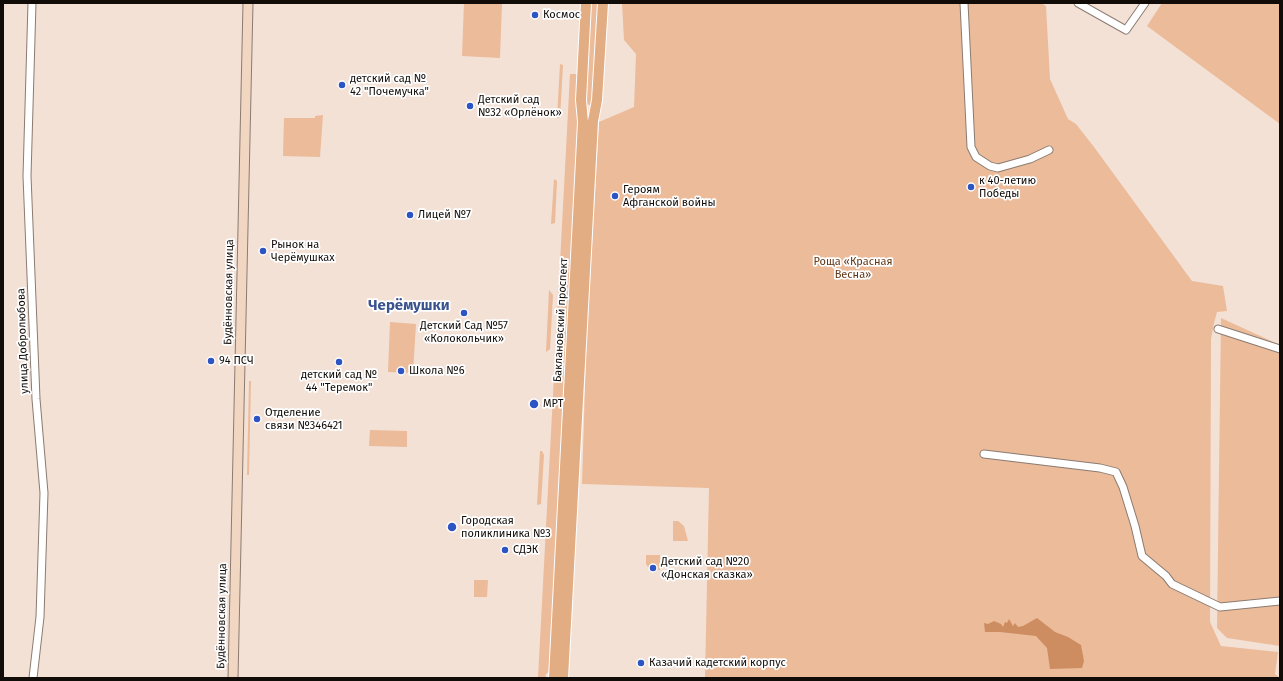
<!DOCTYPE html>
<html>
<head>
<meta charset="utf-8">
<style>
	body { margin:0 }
	#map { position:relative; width:1283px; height:681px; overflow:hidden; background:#f3e1d6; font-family:"Fira Sans",sans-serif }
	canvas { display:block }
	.frame { position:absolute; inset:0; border:4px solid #110c08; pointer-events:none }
</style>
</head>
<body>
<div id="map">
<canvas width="1283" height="681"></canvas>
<div class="frame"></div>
</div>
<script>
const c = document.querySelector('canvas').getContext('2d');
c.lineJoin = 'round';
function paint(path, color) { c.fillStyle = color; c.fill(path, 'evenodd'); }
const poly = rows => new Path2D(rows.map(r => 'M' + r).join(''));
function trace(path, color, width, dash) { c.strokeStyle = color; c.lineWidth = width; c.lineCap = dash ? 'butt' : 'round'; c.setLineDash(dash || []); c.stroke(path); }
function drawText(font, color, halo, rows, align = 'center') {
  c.font = font + ' "Fira Sans",sans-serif'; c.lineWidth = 3.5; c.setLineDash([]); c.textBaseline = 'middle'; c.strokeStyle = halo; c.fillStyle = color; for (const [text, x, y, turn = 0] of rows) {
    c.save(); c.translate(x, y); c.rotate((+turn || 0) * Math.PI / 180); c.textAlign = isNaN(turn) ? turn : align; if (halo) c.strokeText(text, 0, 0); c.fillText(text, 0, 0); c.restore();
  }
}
paint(poly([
	[464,3,502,4,500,58,462,56],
	[589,3,600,3,592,104,590,105,585,104],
	[622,3,1041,3,1046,6,1050,79,1068,119,1076,124,1094,147,1192,281,1223,286,1227,311,1217,312,1214,323,1211,339,1210,622,1221,646,1278,652,1275,674,1280,678,705,678,709,488,582,484,586,353,599,122,634,107,636,54,624,40],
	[1162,3,1280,3,1280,124,1147,26],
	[560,64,563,65,560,118,557,118],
	[570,74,579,74,580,119,550,671,546,674,545,678,538,678],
	[323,115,320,157,283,156,284,118,315,118,315,116],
	[554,179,557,181,555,223,551,224],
	[549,290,553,295,550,349,546,352],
	[1221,318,1280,345,1280,646,1227,638,1217,628],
	[390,322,416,324,413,373,388,372],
	[249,381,251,381,249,475,247,475],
	[370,430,407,431,407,447,369,446],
	[540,451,542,451,544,455,541,504,537,505],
	[673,521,678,521,684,526,688,541,673,541],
	[646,555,660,555,660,570,650,570,646,564],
	[474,580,488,580,487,597,474,597]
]), '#ebbb9a');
paint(poly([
	[1037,618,1055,632,1068,637,1081,645,1084,661,1082,668,1050,669,1047,648,1036,636,1000,632,985,632,984,623,988,624,994,621,1001,624,1003,627,1005,622,1007,623,1009,619,1013,626,1015,623,1018,627,1023,626]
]), '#cd8d61');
const street = poly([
	[32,3,27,176,36,399,44,493,40,617,33,678],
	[964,3,971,147,976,157,990,166,998,168,1030,159,1049,150],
	[1078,3,1126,30,1145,3],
	[1218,329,1280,349],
	[984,454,1100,468,1116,472,1123,487,1135,526,1142,556,1166,576,1172,584,1220,607,1280,601]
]);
const secondary = poly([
	[233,678,248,3]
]);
const primary = poly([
	[554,678,583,122,581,100,586,3],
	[563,678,593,121,597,100,603,3]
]);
trace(street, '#8b7b71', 9);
trace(secondary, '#8b7b71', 11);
trace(primary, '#fff', 12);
trace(street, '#fff', 7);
trace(secondary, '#f1d6c1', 9);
trace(primary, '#e2ad83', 10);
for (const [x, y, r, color] of [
	[535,15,4,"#2d54c3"],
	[342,85,4,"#2d54c3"],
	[470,106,4,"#2d54c3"],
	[971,187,4,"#2d54c3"],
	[615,196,4,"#2d54c3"],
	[410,215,4,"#2d54c3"],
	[263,251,4,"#2d54c3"],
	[464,313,4,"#2d54c3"],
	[211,361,4,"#2d54c3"],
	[339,362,4,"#2d54c3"],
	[401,371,4,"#2d54c3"],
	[534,404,5,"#2d54c3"],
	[257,419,4,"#2d54c3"],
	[452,527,5,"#2d54c3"],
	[505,550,4,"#2d54c3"],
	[653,568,4,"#2d54c3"],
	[641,663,4,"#2d54c3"]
]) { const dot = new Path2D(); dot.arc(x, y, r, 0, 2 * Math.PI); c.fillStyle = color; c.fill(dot); trace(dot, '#fff', 1.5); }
drawText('11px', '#110c08', '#fff', [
	["Космос",543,15],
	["детский сад №",350,79],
	["42 \"Почемучка\"",350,92],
	["Детский сад",478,100],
	["№32 «Орлёнок»",478,113],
	["к 40-летию",979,181],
	["Победы",979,194],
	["Героям",623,190],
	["Афганской войны",623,203],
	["Лицей №7",418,215],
	["Рынок на",271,245],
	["Черёмушках",271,258],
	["Детский Сад №57",464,326,"center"],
	["«Колокольчик»",464,339,"center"],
	["94 ПСЧ",219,361],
	["Школа №6",409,371],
	["детский сад №",339,375,"center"],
	["44 \"Теремок\"",339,388,"center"],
	["МРТ",543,404],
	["Отделение",265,413],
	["связи №346421",265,426],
	["Городская",461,521],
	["поликлиника №3",461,534],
	["СДЭК",513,550],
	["Детский сад №20",661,562],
	["«Донская сказка»",661,575],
	["Казачий кадетский корпус",649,663]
], 'left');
drawText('11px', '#623716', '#fff', [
	["Роща «Красная",853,262],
	["Весна»",853,275]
]);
drawText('11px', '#110c08', '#fff', [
	["Будённовская улица",229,292,-89],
	["Баклановский проспект",561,320,-87],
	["улица Добролюбова",23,341,-92],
	["Будённовская улица",222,616,-89]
]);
drawText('bold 15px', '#3a538d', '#fff', [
	["Черёмушки",409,306]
]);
</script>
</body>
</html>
